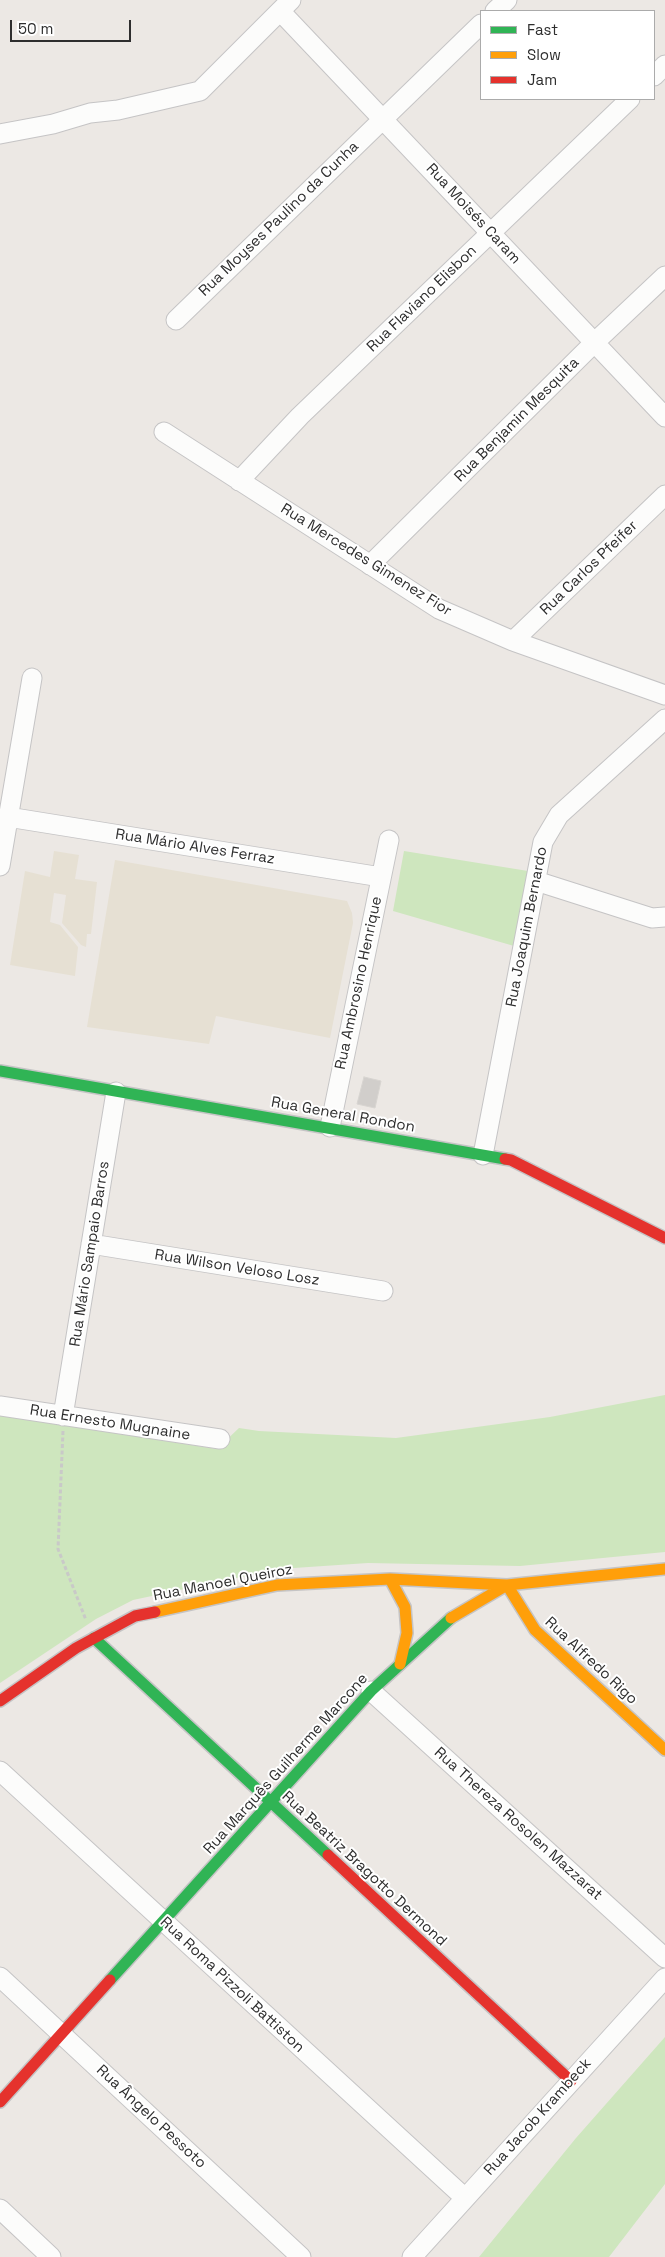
<!DOCTYPE html>
<html>
<head>
<meta charset="utf-8">
<style>
	body { margin:0 }
	#map { position:relative; width:665px; height:2257px; overflow:hidden; background:#ece8e4; font-family:"Space Grotesk",sans-serif }
	canvas { display:block }
	.legend { position:absolute; left:480px; top:10px; width:175px; height:90px; box-sizing:border-box; background:#fff; border:1px solid #ababab; margin:0; padding:6px 9px; list-style:none; font-size:15px; color:#2e2e2e }
	.legend li { display:flex; align-items:center; gap:10px; height:25px }
	.legend b { width:25px; border:1px solid #ababab }
	.scale { position:absolute; left:10px; top:20px; width:121px; height:22px; box-sizing:border-box; border:2px solid #2e2e2e; border-top:0; padding-left:6px; font-size:15px; line-height:18px; white-space:nowrap; color:#2e2e2e; -webkit-text-stroke:4px #fff; paint-order:stroke }
</style>
</head>
<body>
<div id="map">
<canvas width="665" height="2257"></canvas>
<ul class="legend">
<li><b style="height:6px;background:#30b455"></b>Fast</li>
<li><b style="height:6px;background:#ff9f0a"></b>Slow</li>
<li><b style="height:6px;background:#e5322d"></b>Jam</li>
</ul>
<div class="scale">50 m</div>
</div>
<script>
const c = document.querySelector('canvas').getContext('2d');
c.lineJoin = 'round';
function paint(path, color) { c.fillStyle = color; c.fill(path, 'evenodd'); }
const poly = rows => new Path2D(rows.map(r => 'M' + r).join(''));
function trace(path, color, width, dash) { c.strokeStyle = color; c.lineWidth = width; c.lineCap = dash ? 'butt' : 'round'; c.setLineDash(dash || []); c.stroke(path); }
function drawText(font, color, halo, rows, align = 'center') {
  c.font = font + ' "Space Grotesk",sans-serif'; c.lineWidth = 4; c.setLineDash([]); c.textBaseline = 'middle'; c.strokeStyle = halo; c.fillStyle = color; for (const [text, x, y, turn = 0] of rows) {
    c.save(); c.translate(x, y); c.rotate((+turn || 0) * Math.PI / 180); c.textAlign = isNaN(turn) ? turn : align; if (halo) c.strokeText(text, 0, 0); c.fillText(text, 0, 0); c.restore();
  }
}
paint(poly([
	[54,851,79,855,75,879,97,882,91,934,87,934,86,947,81,945,62,923,66,895,54,893,50,922,60,925,78,947,75,976,10,965,25,871,50,877],
	[115,860,347,901,352,913,353,923,330,1038,216,1016,209,1044,87,1027]
]), '#e6e0d3');
paint(poly([
	[404,851,528,871,514,946,393,911],
	[665,1395,665,1552,520,1566,368,1563,279,1569,133,1600,96,1619,0,1683,0,1415,217,1449,239,1428,259,1431,396,1438,550,1417],
	[665,2037,665,2184,609,2257,479,2257,576,2138]
]), '#cee6be');
const building = poly([
	[364,1077,381,1081,375,1108,357,1104,364,1077]
]);
paint(building, '#d1cecb');
trace(building, '#d7d4d0', 1);
const street = poly([
	[280,11,665,417],
	[495,11,507,0],
	[654,76,665,65],
	[0,134,53,124,90,113,118,110,200,91,291,0],
	[176,320,481,24],
	[164,432,439,609,513,641,665,695],
	[239,481,300,416,630,99],
	[370,565,595,342,665,276],
	[513,641,665,495],
	[8,817,381,877],
	[0,866,32,678],
	[536,881,652,918,665,917],
	[330,1127,389,840],
	[483,1155,543,842,559,815,665,719],
	[91,1244,383,1291],
	[0,1406,220,1439],
	[63,1416,116,1092],
	[371,1691,665,1958],
	[0,1771,465,2198],
	[0,1977,301,2257],
	[0,2209,51,2257],
	[412,2257,665,1978]
]);
const fast = poly([
	[0,1071,505,1159],
	[94,1638,328,1855],
	[110,1980,371,1691,451,1618]
]);
const slow = poly([
	[390,1579,405,1607,407,1633,400,1664],
	[507,1585,535,1630,665,1750],
	[155,1612,277,1585,390,1579,507,1585],
	[451,1618,507,1585,665,1569]
]);
const jam = poly([
	[505,1159,511,1160,665,1238],
	[0,1701,76,1648,135,1616,155,1612],
	[328,1855,571,2081],
	[0,2102,110,1980]
]);
trace(street, '#c5c4c5', 21);
trace(fast, '#c5c4c5', 14);
trace(slow, '#c5c4c5', 14);
trace(jam, '#c5c4c5', 14);
trace(poly([
	[63,1431,58,1549,86,1620]
]), '#c9c9c8', 3, [4, 2.5]);
trace(street, '#fcfcfb', 19);
trace(fast, '#30b455', 11);
trace(slow, '#ff9f0a', 11);
trace(jam, '#e5322d', 11);
drawText('15px', '#2e2e2e', '#fff', [
	["Rua Moisés Caram",473,214,47],
	["Rua Moyses Paulino da Cunha",279,219,-44],
	["Rua Flaviano Elisbon",422,299,-44],
	["Rua Benjamin Mesquita",517,420,-45],
	["Rua Mercedes Gimenez Fior",366,560,32],
	["Rua Carlos Pfeifer",589,568,-44],
	["Rua Mário Alves Ferraz",195,847,9],
	["Rua Joaquim Bernardo",527,927,-79],
	["Rua Ambrosino Henrique",359,983,-78],
	["Rua General Rondon",343,1115,10],
	["Rua Mário Sampaio Barros",90,1254,-81],
	["Rua Wilson Veloso Losz",237,1268,9],
	["Rua Ernesto Mugnaine",110,1423,9],
	["Rua Manoel Queiroz",223,1583,-11],
	["Rua Alfredo Rigo",591,1661,43],
	["Rua Marquês Guilherme Marcone",286,1764,-48],
	["Rua Thereza Rosolen Mazzarat",518,1824,42],
	["Rua Beatriz Bragotto Dermond",364,1869,43],
	["Rua Roma Pizzoli Battiston",232,1985,43],
	["Rua Ângelo Pessoto",151,2117,43],
	["Rua Jacob Krambeck",538,2117,-48]
]);
</script>
</body>
</html>
